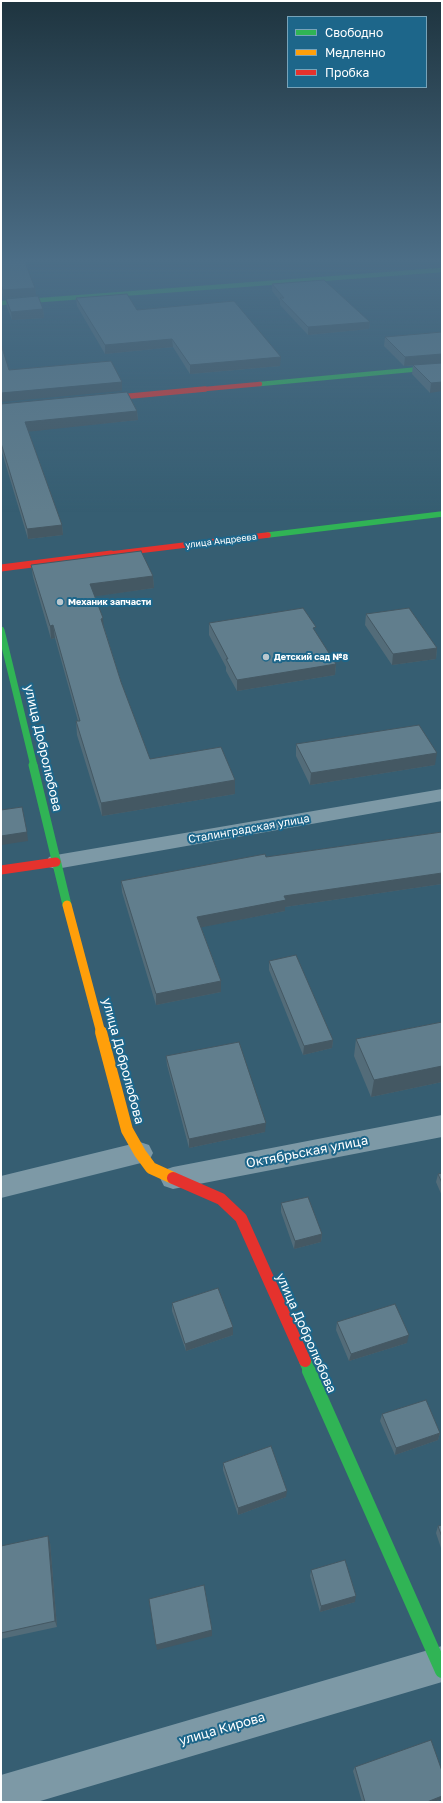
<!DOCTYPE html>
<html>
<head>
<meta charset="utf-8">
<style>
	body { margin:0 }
	#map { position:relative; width:443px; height:1803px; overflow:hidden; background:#365e72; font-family:"Golos Text",sans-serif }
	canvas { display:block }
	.frame { position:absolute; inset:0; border:2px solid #fff; pointer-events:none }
	.legend { position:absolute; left:287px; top:16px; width:140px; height:72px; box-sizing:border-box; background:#1d668a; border:1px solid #77a3b9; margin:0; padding:5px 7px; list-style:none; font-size:12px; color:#fff }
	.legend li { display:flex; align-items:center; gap:8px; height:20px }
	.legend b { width:20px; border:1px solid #77a3b9 }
</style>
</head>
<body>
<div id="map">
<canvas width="443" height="1803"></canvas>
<div class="frame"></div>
<ul class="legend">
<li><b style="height:5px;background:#30b455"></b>Свободно</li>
<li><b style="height:5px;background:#ff9f0a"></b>Медленно</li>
<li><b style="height:5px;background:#e5322d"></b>Пробка</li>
</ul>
</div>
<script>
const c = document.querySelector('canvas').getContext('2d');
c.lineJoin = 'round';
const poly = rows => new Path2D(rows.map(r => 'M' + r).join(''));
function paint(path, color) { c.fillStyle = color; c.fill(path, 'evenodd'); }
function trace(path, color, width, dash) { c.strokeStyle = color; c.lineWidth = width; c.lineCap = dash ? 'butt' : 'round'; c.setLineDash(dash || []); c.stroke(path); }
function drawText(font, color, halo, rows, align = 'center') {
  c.font = font + ' "Golos Text",sans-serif'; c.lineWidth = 4; c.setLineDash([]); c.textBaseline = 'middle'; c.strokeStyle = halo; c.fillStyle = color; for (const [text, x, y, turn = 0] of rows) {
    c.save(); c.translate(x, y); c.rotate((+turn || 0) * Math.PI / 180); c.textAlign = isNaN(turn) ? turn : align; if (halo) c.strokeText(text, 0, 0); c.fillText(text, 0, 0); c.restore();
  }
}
paint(poly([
	[442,789,442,801,56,869,49,867,46,862,49,857,56,855,442,789],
	[442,1115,442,1137,173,1189,164,1186,160,1178,164,1170,173,1167,442,1115],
	[140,1142,149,1145,153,1153,149,1161,1,1198,1,1176,140,1142],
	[442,1646,442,1682,37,1802,1,1802,1,1775,442,1646]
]), '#7d99a6');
trace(poly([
	[1,303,442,270],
	[260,384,442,367]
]), '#30b455', 4.5);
trace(poly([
	[268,535,442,514]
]), '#30b455', 5.5);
trace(poly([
	[1,630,34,766]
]), '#30b455', 7);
trace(poly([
	[33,765,67,905]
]), '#30b455', 9);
trace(poly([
	[305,1361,310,1372]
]), '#30b455', 12);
trace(poly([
	[309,1371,442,1671]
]), '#30b455', 14);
trace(poly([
	[67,905,101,1033]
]), '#ff9f0a', 9);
trace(poly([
	[101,1032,127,1130,140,1153,151,1168,173,1178]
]), '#ff9f0a', 12);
trace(poly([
	[194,390,260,384]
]), '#e5322d', 4.5);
trace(poly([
	[99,399,205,389],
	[103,555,268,535]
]), '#e5322d', 5.5);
trace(poly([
	[1,568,111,554]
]), '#e5322d', 7);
trace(poly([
	[1,870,56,862]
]), '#e5322d', 9);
trace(poly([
	[173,1178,221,1199,241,1218,305,1361]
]), '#e5322d', 12);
paint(poly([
	[1,260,35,288,36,296,4,298,1,289],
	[272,284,370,322,369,329,308,335,280,305,280,301,272,291],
	[76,298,137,310,280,366,190,374,173,347,105,354,77,306],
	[6,299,43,309,44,318,12,320,7,307],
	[442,332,430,393,412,374,413,365,420,365,404,366,384,346,385,337],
	[1,404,137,411,138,420,28,431,62,525,63,535,28,539,1,449],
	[31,565,153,576,154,588,95,596,104,627,121,682,150,759,235,780,235,794,102,816,77,735,76,721,78,721,55,638,51,639,33,577],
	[366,614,437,648,436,659,392,665,365,625],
	[209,623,336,664,335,675,237,691,226,671,226,667,209,635],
	[296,744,435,765,310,785,296,756],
	[442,832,442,884,285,907,285,911,201,927,221,981,221,992,156,1005,122,892,121,881,266,857],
	[269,961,333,1040,332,1048,303,1055,269,970],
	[442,1022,442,1082,371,1097,354,1056,356,1039],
	[166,1056,265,1132,189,1148,167,1065],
	[442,1173,442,1196,436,1182,438,1174],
	[281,1203,322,1234,321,1242,294,1249,281,1212],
	[172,1303,233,1327,233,1335,186,1351,172,1311],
	[337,1322,407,1343,349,1361,336,1330],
	[382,1414,440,1433,438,1440,395,1455,380,1421],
	[223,1463,286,1497,238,1515,223,1470],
	[442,1525,442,1551,436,1533,438,1526],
	[50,1542,57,1627,1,1639,1,1546],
	[311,1570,355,1602,320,1612,310,1576],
	[355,1767,442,1799,434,1802,362,1802,353,1771]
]), '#536c79');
paint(poly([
	[35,288,36,296,4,298,3,290],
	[43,309,44,318,12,320,11,312],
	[370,322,369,329,308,335,308,327],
	[172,339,173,347,105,354,105,345],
	[442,354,442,363,404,366,405,357],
	[281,357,280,366,190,374,190,365],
	[122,382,122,391,1,402,1,393],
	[442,382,442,391,430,393,431,383],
	[137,411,138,420,26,432,25,422],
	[62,525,63,535,28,539,27,529],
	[153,576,154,588,91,597,90,584],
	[103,618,104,631,101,619],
	[53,625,55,638,51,639,50,626],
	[437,648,436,659,392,665,393,654],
	[336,664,335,675,237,691,237,680],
	[437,753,435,765,310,785,311,773],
	[235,780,235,794,102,816,101,803],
	[27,832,28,841,1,845,1,836],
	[442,873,442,884,285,907,285,911,198,928,197,917,284,896],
	[221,981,221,992,156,1005,156,994],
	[333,1040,332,1048,303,1055,304,1046],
	[442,1066,442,1082,371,1097,374,1080],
	[266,1123,265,1132,189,1148,189,1139],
	[322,1234,321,1242,294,1249,295,1241],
	[233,1327,233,1335,186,1351,185,1344],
	[409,1335,407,1343,349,1361,351,1354],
	[440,1433,438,1440,395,1455,396,1448],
	[287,1491,286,1497,238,1515,238,1508],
	[48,1536,50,1542,57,1627,55,1621],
	[356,1596,355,1602,320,1612,321,1606],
	[212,1630,212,1636,157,1650,156,1645],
	[442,1796,442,1799,434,1802,427,1802]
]), '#445863');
const building = poly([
	[1,260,24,260,35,288,3,290,1,284,1,260],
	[324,280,370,322,308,327,280,298,284,298,272,284,324,280],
	[127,294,137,310,234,301,281,357,190,365,172,339,105,345,76,298,127,294],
	[38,296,43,309,11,312,6,299,38,296],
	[442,332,442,354,405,357,385,337,442,332],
	[1,344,9,370,111,361,122,382,1,393,1,344],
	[442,363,442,382,431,383,413,365,442,363],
	[127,392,137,411,25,422,62,525,27,529,1,443,1,404,127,392],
	[141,551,153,576,90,584,103,618,101,619,121,682,150,759,221,747,235,780,101,803,76,721,80,721,53,625,50,626,31,565,141,551],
	[303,608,316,627,313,628,336,664,237,680,226,659,228,659,209,623,303,608],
	[409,608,437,648,393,654,366,614,409,608],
	[419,725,437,753,311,773,296,744,419,725],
	[22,807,27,832,1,836,1,810,22,807],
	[442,832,442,873,284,896,286,900,197,917,221,981,156,994,121,881,265,854,266,857,442,832],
	[296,955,333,1040,304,1046,269,961,296,955],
	[442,1022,442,1066,374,1080,356,1039,442,1022],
	[239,1042,266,1123,189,1139,166,1056,239,1042],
	[442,1173,442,1183,438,1174,442,1173],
	[308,1197,322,1234,295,1241,281,1203,308,1197],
	[218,1288,233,1327,185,1344,172,1303,218,1288],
	[395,1304,409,1335,351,1354,337,1322,395,1304],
	[426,1400,440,1433,396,1448,382,1414,426,1400],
	[271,1446,287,1491,238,1508,223,1463,271,1446],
	[442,1525,442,1537,438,1526,442,1525],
	[48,1536,55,1621,1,1633,1,1546,48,1536],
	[345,1560,356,1596,321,1606,311,1570,345,1560],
	[204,1585,212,1630,156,1645,149,1599,204,1585],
	[431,1740,442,1771,442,1796,427,1802,365,1802,355,1767,431,1740]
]);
paint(building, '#617e8d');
trace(building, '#445863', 1);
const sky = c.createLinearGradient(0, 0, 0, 512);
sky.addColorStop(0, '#1e343f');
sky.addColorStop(0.51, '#4c6e87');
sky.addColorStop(1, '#4c6e8700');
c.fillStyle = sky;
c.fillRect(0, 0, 443, 512);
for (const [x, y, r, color] of [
	[60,602,4,"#b9c7ce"],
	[266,657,4,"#b9c7ce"]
]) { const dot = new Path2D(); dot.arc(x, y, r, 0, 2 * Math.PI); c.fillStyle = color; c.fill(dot); trace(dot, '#1d668a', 1.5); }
drawText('9px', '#fff', '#1d668a', [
	["улица Андреева",221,541,-7]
]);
drawText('bold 9px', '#fff', '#1d668a', [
	["Механик запчасти",68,602],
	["Детский сад №8",274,657]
], 'left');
drawText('11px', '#fff', '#1d668a', [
	["Сталинградская улица",249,829,-10]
]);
drawText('13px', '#fff', '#1d668a', [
	["улица Добролюбова",43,748,77],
	["улица Добролюбова",123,1061,75],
	["Октябрьская улица",307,1152,-11],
	["улица Добролюбова",306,1333,66],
	["улица Кирова",222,1729,-16]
]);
</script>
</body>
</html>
